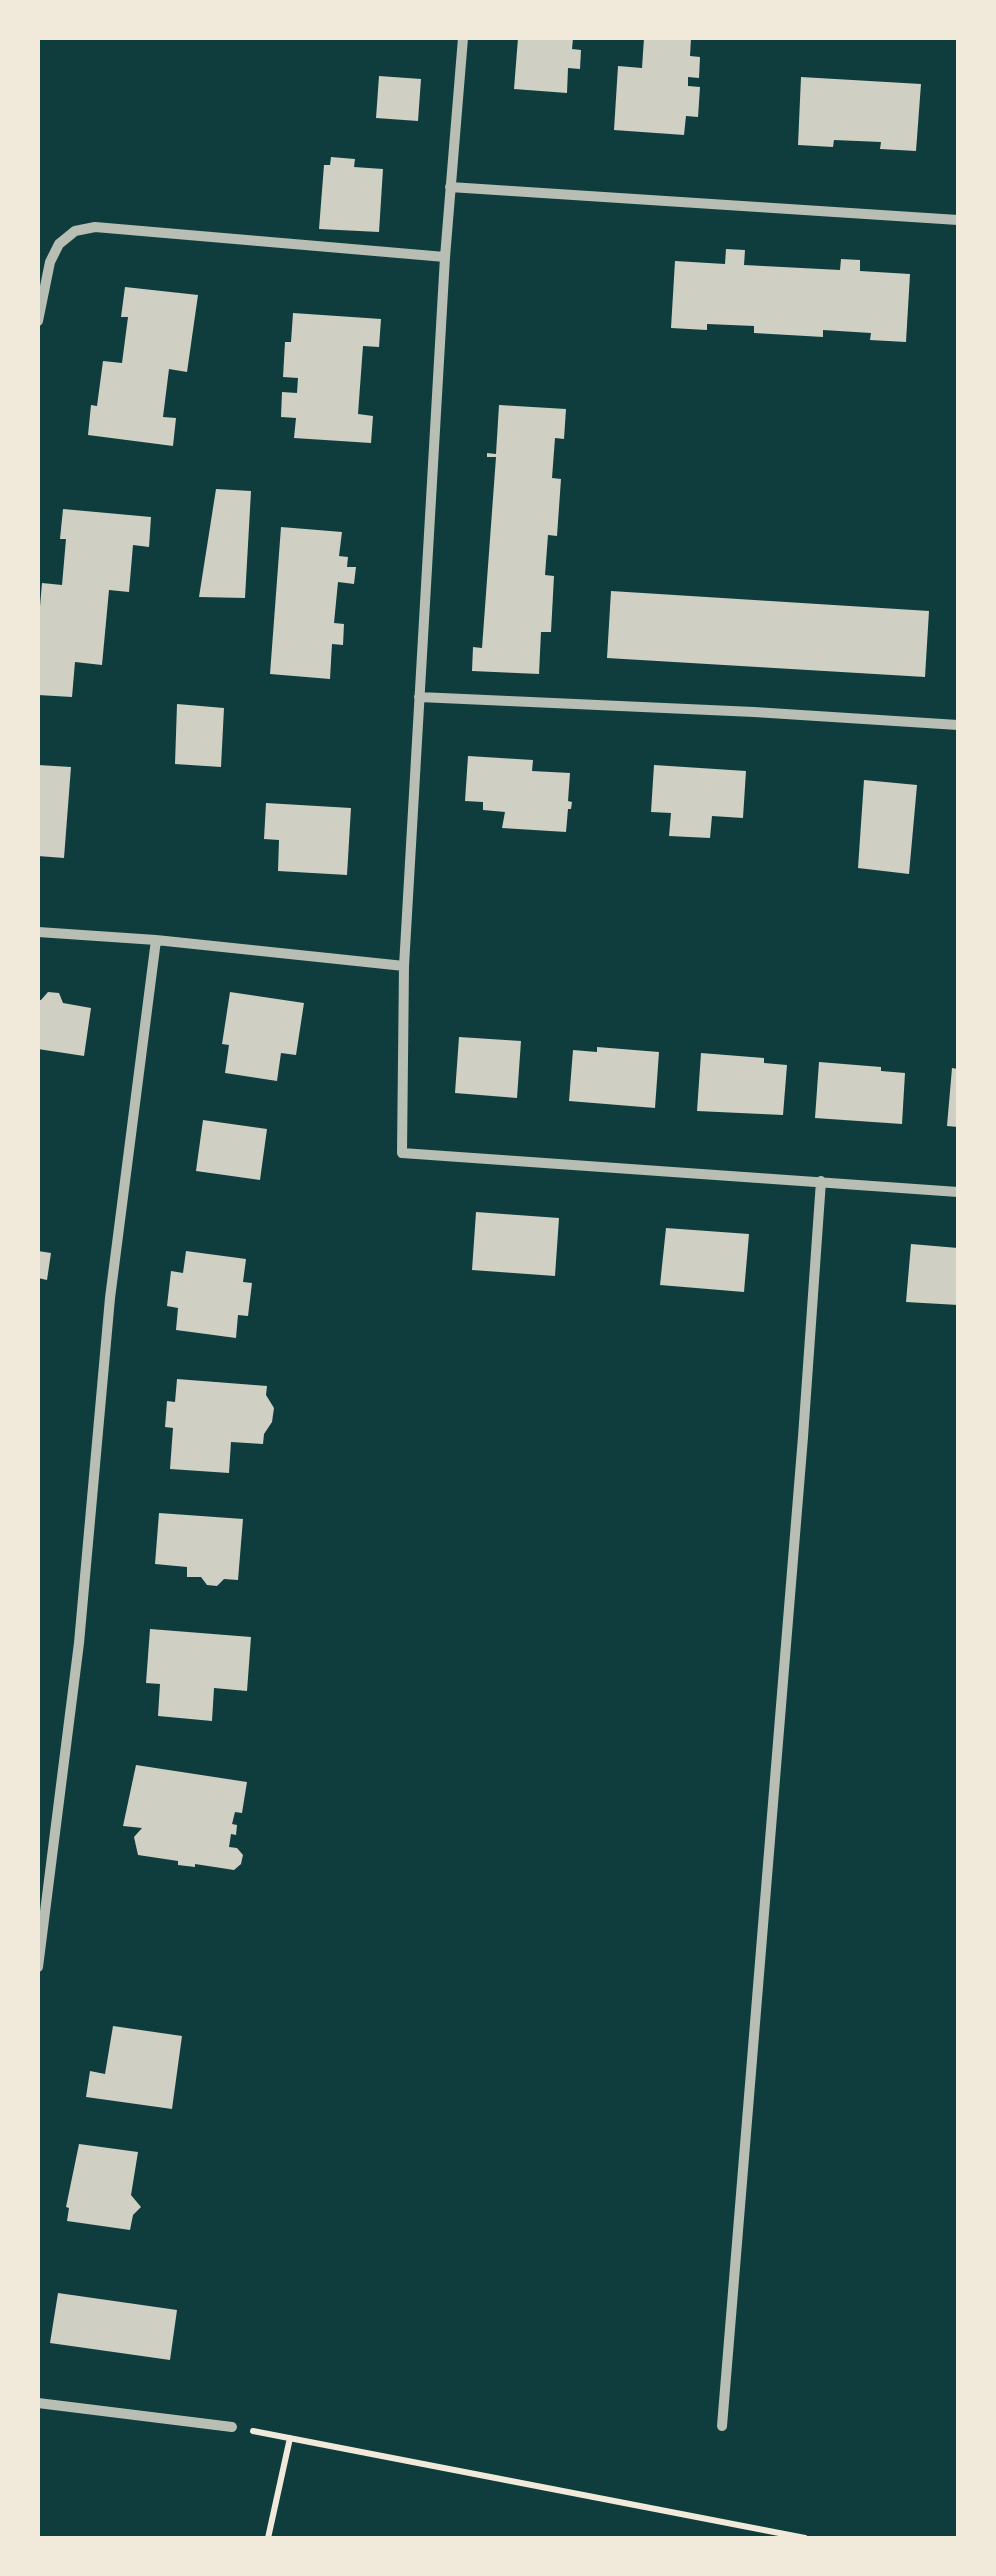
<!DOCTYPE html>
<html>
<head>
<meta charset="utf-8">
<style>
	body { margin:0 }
	#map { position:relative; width:996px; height:2576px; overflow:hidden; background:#0f3d3e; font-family:"Sofia Sans Condensed",sans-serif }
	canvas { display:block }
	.frame { position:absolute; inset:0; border:40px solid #f1e9da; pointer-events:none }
</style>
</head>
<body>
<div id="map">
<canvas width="996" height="2576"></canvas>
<div class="frame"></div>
</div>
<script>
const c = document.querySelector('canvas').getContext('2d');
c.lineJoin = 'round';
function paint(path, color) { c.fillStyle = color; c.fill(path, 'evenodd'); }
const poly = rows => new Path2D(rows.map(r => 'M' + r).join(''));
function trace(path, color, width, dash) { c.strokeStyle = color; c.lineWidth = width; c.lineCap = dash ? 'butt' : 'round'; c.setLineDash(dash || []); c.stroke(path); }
paint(poly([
	[518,38,573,38,572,49,581,50,580,69,568,68,567,93,514,89],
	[644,38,691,38,690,56,700,57,699,78,688,77,688,86,700,87,698,117,686,116,684,135,614,130,618,66,642,68],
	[379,76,421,79,418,121,376,118],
	[801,77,921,84,916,151,880,149,881,142,834,140,833,147,798,145],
	[331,157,355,159,354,167,383,169,379,232,319,229,324,165,330,165],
	[726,249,745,250,744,265,840,270,841,259,860,260,860,271,910,274,906,342,870,340,871,333,823,330,823,337,754,333,754,326,707,324,707,330,671,328,675,261,725,264],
	[125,287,198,295,187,372,169,369,163,417,176,418,173,446,88,435,91,405,97,406,103,361,122,363,128,317,121,317],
	[293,313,381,319,379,347,363,346,358,414,373,416,371,443,294,438,296,418,281,417,282,392,297,393,298,378,283,377,285,342,291,342],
	[499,405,566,409,564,439,555,438,552,478,561,479,557,536,548,535,545,575,554,576,551,632,541,632,539,674,472,671,473,647,482,648,496,457,487,457,487,453,496,454],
	[216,489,251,491,245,598,199,597],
	[63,509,151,517,149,547,133,545,129,592,109,590,102,665,75,662,72,697,38,695,38,630,42,583,62,585,66,539,60,539],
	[281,527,342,532,339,556,348,557,347,567,356,567,354,584,338,582,334,623,344,624,343,645,332,644,330,679,270,674],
	[611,591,929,611,925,677,607,658],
	[177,704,224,708,221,767,175,764],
	[468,756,533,760,532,771,570,773,568,801,572,802,571,809,568,809,566,832,502,828,505,812,483,810,483,802,465,801],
	[38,765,71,767,64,858,38,856],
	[654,765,746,771,743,818,712,816,710,838,669,836,671,813,651,812],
	[864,780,917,785,909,874,858,868],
	[266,803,351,808,347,875,278,871,279,840,264,839],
	[48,992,59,993,63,1003,91,1008,84,1056,38,1049,38,1000,41,1000],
	[230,992,304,1003,296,1055,281,1053,277,1081,225,1073,229,1045,222,1044],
	[459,1037,521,1041,517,1098,455,1093],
	[597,1047,659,1052,655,1108,569,1101,573,1050,597,1052],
	[701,1053,764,1058,764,1063,787,1065,783,1115,697,1111],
	[819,1062,881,1067,881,1071,905,1073,902,1124,815,1118],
	[952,1068,958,1069,958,1127,947,1126],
	[203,1120,267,1129,260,1180,196,1171],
	[476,1212,559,1218,555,1276,472,1270],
	[666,1228,749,1234,744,1292,660,1285],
	[911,1244,958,1248,958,1305,906,1302],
	[38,1251,51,1253,47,1280,38,1278],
	[186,1251,246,1259,243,1282,252,1283,248,1316,238,1315,236,1338,176,1330,178,1308,167,1306,171,1271,183,1273],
	[177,1379,267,1386,266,1395,274,1408,272,1422,264,1434,263,1444,231,1442,229,1473,170,1469,173,1428,165,1427,167,1401,175,1402],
	[159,1513,243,1519,238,1580,224,1579,217,1586,207,1585,201,1577,187,1577,187,1567,155,1564],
	[150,1629,251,1637,247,1691,214,1688,212,1721,158,1716,160,1684,146,1683],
	[136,1765,247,1782,242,1813,235,1812,232,1824,237,1825,236,1835,231,1834,229,1847,237,1848,243,1855,241,1864,234,1870,195,1864,195,1867,178,1865,178,1861,138,1855,134,1837,142,1828,123,1826],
	[113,2026,182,2036,172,2109,86,2097,90,2071,105,2074],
	[79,2144,138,2152,131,2195,141,2207,133,2215,130,2230,67,2221,69,2208,66,2207],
	[58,2293,177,2310,170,2360,50,2343]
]), '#cfcfc3');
trace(poly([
	[253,2431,805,2538],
	[268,2538,290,2438]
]), '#f1e9da', 6);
trace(poly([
	[463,38,445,257,404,966,402,1153,958,1192],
	[450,187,958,220],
	[38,321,50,262,59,244,75,231,95,227,445,257],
	[419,697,754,712,958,725],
	[38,932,156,940,404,966],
	[38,1967,79,1643,110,1298,156,940],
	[38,2403,232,2427],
	[722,2426,803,1437,821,1181]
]), '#b8beb3', 10);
</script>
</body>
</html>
